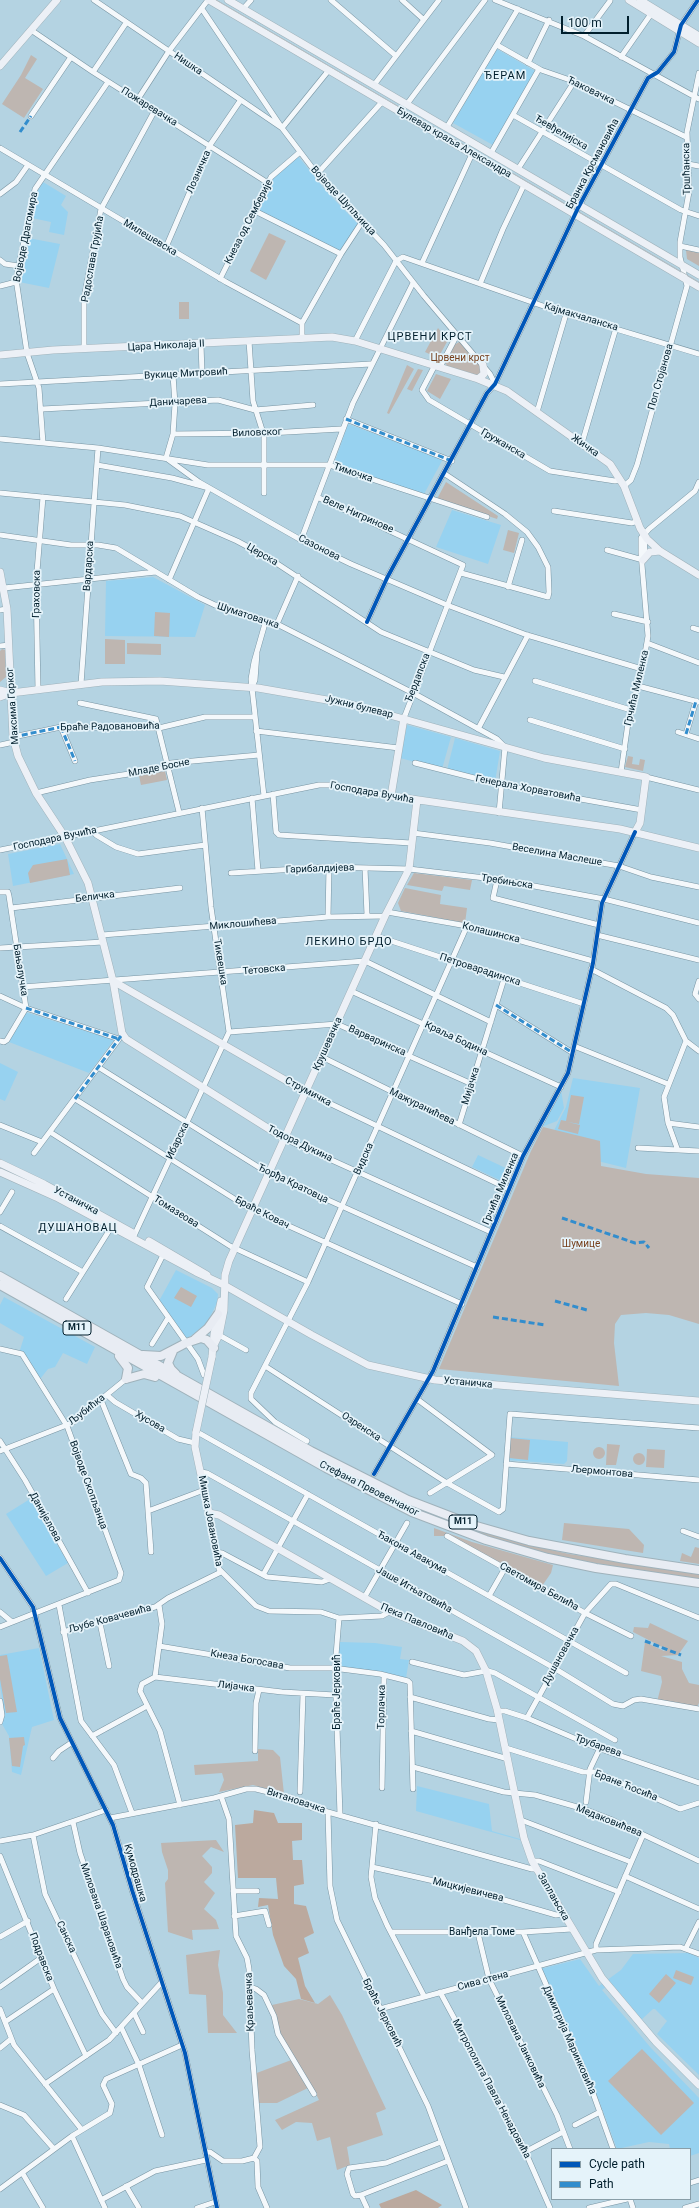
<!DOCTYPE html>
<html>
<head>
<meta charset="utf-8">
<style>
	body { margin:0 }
	#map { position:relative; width:699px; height:2208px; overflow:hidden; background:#b4d3e2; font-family:Roboto,sans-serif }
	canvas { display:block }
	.legend { position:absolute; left:551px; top:2148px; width:140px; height:52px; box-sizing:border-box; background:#e5f3fa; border:1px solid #899ea8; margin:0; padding:5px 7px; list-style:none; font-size:12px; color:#001e2c }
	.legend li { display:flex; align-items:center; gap:8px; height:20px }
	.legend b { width:20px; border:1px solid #899ea8 }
	.scale { position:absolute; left:561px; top:16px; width:68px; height:18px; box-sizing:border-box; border:2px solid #001e2c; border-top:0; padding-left:5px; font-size:12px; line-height:14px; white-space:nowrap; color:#001e2c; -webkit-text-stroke:3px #e5f3fa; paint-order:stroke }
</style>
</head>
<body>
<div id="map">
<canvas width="699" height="2208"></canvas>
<ul class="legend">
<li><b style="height:5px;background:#0057b8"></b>Cycle path</li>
<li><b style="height:5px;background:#328dcd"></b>Path</li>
</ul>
<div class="scale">100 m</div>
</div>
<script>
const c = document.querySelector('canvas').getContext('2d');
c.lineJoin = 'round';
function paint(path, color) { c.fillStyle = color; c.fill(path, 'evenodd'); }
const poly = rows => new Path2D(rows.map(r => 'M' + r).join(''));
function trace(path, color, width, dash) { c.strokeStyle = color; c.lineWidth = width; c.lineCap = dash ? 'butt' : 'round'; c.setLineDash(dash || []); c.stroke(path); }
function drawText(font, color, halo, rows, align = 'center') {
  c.font = font + ' Roboto,sans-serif'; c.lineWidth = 3.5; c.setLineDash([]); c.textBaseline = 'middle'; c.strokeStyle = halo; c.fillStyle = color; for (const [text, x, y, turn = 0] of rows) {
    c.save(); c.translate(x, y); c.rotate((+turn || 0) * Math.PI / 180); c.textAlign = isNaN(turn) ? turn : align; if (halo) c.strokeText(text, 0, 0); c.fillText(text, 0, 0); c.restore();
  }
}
paint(poly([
	[497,49,535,71,493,145,453,123],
	[298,156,325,190,358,224,340,251,257,210,273,178],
	[43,182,66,196,61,205,68,212,64,235,49,232,51,222,32,218,36,194],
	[28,238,60,244,49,288,19,282],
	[348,424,443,459,423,496,334,464],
	[452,510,501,525,488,564,436,547],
	[153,577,205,605,195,637,105,636,106,581],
	[407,725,451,737,442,769,400,758],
	[455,738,500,751,495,782,447,770],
	[60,844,74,874,13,886,8,854],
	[25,1012,114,1040,89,1073,9,1042],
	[0,1063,18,1072,5,1101,0,1099],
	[573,1078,640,1088,626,1168,545,1148,566,1107],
	[561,1090,564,1108,557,1121,539,1128],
	[478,1155,512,1171,506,1183,472,1167],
	[176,1270,212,1288,218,1294,217,1303,207,1323,187,1339,159,1301],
	[4,1297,95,1347,87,1364,63,1353,55,1367,48,1369,40,1379,20,1350,24,1337,0,1323,0,1305],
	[509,1437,568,1442,567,1461,564,1464,507,1460],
	[30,1499,68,1563,46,1576,6,1514],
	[340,1642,375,1643,402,1647,400,1659,409,1660,406,1678,336,1668],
	[39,1648,54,1720,32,1727,21,1775,12,1772,9,1736,2,1724,5,1715,0,1686,0,1655],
	[417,1786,489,1804,492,1831,520,1839,520,1840,416,1811],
	[689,1953,699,1958,699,2075,657,2034,667,2021,655,2009,653,2009,640,2021,608,1985,602,1990,651,2048,699,2098,699,2153,690,2156,690,2149,670,2149,669,2144,649,2142,617,2149,598,2098,540,1969,580,1959,599,1986,621,1970,633,1954]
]), '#97d2f0');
paint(poly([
	[31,55,37,59,25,78,43,89,24,118,2,104,21,75],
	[269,233,286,241,266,280,250,271],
	[686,250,699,253,699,266,687,259],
	[179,302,189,302,189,319,179,319],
	[438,328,448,340,438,358,425,352],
	[459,342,462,343,481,366,481,373,477,376,447,366,445,362,454,345],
	[407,365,414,369,389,414,387,413],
	[418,369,423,370,412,391,407,389],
	[436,374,451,379,440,399,427,391],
	[446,482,498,516,497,519,437,499],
	[508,530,519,533,514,553,503,550],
	[155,612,170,613,169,637,154,636],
	[105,639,125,640,125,664,105,664],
	[127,643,161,644,161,655,127,654],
	[2,649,5,650,6,677,0,682,0,651],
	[628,756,633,757,632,764,639,765,640,759,645,760,643,771,625,767],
	[165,771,167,780,141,785,139,776],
	[67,859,70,875,30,883,28,873,33,865],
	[414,873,472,880,470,890,444,886,442,891,407,885],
	[405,888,441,895,440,904,467,908,465,923,401,911,398,903],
	[571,1095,584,1097,579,1124,568,1122,580,1125,578,1134,558,1129,561,1120,566,1121],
	[543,1127,600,1141,601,1166,646,1174,699,1178,699,1324,669,1315,646,1313,621,1315,615,1324,614,1343,619,1386,439,1369,531,1151],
	[181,1287,197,1296,191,1307,174,1298],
	[510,1438,530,1440,528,1460,509,1458],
	[607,1444,620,1445,616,1465,606,1465],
	'593 1453a6 6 0 1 1 12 0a6 6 0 1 1-12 0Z',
	[647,1449,665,1450,664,1468,646,1467],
	'633 1459a6 6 0 1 1 12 0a6 6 0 1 1-12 0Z',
	[363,1483,404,1502,521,1543,569,1554,699,1573,699,1579,568,1559,478,1534,419,1511],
	[564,1523,629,1529,644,1545,643,1553,562,1540],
	[434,1528,472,1542,553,1565,551,1573,542,1586,448,1536,434,1536],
	[695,1547,699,1548,699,1564,680,1561,682,1553,691,1557],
	[650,1623,688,1641,678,1655,661,1656,682,1662,682,1669,689,1683,699,1685,699,1703,696,1709,657,1702,662,1682,661,1676,641,1671,645,1642,664,1651,666,1649,633,1632,634,1627,648,1628],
	[7,1655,17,1712,6,1713,0,1679,0,1656],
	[24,1737,25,1745,23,1746,20,1767,12,1766,9,1738],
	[258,1749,273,1750,280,1757,284,1794,253,1785,219,1792,224,1780,222,1773,195,1775,194,1765,258,1761],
	[216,1840,224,1852,211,1847,202,1856,212,1867,212,1873,204,1882,215,1893,204,1909,216,1920,219,1929,192,1930,193,1940,168,1932,165,1883,168,1879,168,1870,162,1852,161,1843],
	[220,1950,218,1965,223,1993,223,2015,237,2033,208,2033,206,1995,189,1994,186,1955],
	[676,1970,694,1977,691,1985,673,1978],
	[666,1974,676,1983,659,2003,649,1994],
	[330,1995,342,2015,386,2109,376,2113,383,2135,347,2147,350,2165,337,2170,330,2137,317,2141,312,2123,296,2122,282,2130,275,2120,319,2100,312,2086,277,2103,256,2103,254,2074,294,2059,281,2035,272,2005,299,1999,318,2004],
	[642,2049,694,2103,661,2135,608,2081]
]), '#beb6b1');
paint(poly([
	[254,1810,274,1813,278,1823,302,1823,302,1840,292,1841,293,1860,302,1860,304,1884,294,1886,294,1904,306,1906,314,1933,304,1938,309,1953,298,1958,305,1986,315,2003,301,1999,296,1979,284,1966,273,1935,268,1905,258,1907,259,1898,278,1899,276,1878,238,1878,235,1825,253,1823],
	[416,2190,442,2205,438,2208,381,2208,379,2204]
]), '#bba99e');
const minor = poly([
	[94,0,282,128,329,70],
	[331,0,395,55],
	[402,0,423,19],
	[495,0,584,36,699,99],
	[202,9,282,128,317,174,384,245,424,296,490,374,495,384],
	[243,9,251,0],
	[31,30,93,72,268,183],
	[584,36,610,1],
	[497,45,541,70,570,80,686,137],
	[621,57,651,14],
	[528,63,549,20],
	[93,72,126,23],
	[374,85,439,0],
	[138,99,169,51,208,0],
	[407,104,485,0],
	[513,115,681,210,699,216],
	[31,116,71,57],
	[447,127,518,9],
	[0,148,226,282,302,323],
	[491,153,539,69],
	[688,164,699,166],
	[518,169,574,82],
	[317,174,382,102],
	[0,194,16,182,28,165],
	[255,211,341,254],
	[680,246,699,250],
	[166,247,210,145,240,101],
	[0,260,5,264,19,266],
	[422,263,472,154],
	[220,279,271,177,300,152],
	[480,284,503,229,524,185],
	[0,286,16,282],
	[302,339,302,323,341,254,362,222],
	[249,341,253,401,264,436,264,493],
	[355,341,396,261,403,257,566,314,699,354],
	[201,344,202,373],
	[84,349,84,298,101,209,155,110],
	[435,365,422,390,429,400,550,471,615,481,621,480],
	[440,367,457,335],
	[0,384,371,364],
	[42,409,218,400,255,410,313,405],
	[537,412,566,314],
	[346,419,452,461],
	[173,434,269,433,341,429],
	[0,439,98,448,208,465,329,465,487,517],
	[43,443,39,388,27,353,16,279,35,189,108,82],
	[582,443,616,328],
	[166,458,199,482,301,540,351,564,447,605,527,635,642,669],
	[166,458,173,434,175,404,173,375],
	[97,465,172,478,209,488,169,580],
	[445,474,505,514,527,532,538,547,548,567,549,592,548,597,461,573],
	[624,486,631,480,637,465,687,286,680,257,680,242,689,192,687,132,699,73],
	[0,493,125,505,180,516,237,541,267,557,381,632,474,670,504,677],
	[317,497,463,565,404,718],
	[554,511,632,523,638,521],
	[0,535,71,545,98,545,116,548,198,597,215,605,277,624,413,693,497,739,505,747,499,813],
	[301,540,353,403,413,283],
	[607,550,643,560],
	[643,557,645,553,644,535],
	[508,587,522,540],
	[4,588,156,572],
	[0,610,7,609],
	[614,614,648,622],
	[367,622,387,578,487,393,495,384,578,208,648,78,658,72,674,52,681,25,698,0],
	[277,624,298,576],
	[693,628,699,630],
	[647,643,699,663],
	[0,646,9,645],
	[535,681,631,710],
	[81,684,98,448],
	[638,686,699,702],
	[252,687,255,680,257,653],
	[38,690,36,584,43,497],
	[80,703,156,719,179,812],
	[530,720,625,749],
	[61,727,75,761],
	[478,729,528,635],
	[256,731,399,748],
	[678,732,699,739],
	[686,734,696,701],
	[13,737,61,727,159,728,205,717,254,717],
	[0,745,14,742],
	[415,763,502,785,642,810],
	[621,772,628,723,643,665,648,636,641,553,641,538,649,529,695,491,699,482],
	[646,777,699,790],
	[36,793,90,780,161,769,171,763,259,755],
	[273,794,276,832,279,835,411,843],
	[264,796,251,679,254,662,266,620],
	[252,798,258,871],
	[93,831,96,835,116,847,138,854,205,845],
	[413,833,490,843,619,866,651,877,699,887],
	[0,850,319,785,330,785,391,796],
	[365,868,367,915],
	[231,873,329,867,409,869,502,880,604,899,699,923],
	[497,880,493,898,599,925],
	[0,892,8,892,9,896,26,1008,7,1040,4,1042,0,1041],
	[11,908,180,888],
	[387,912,467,926,593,961],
	[328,917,329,867],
	[102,935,328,917,385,916],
	[597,935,699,960],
	[376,936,584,1004],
	[0,948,103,942],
	[591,969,666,1008,673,1015,686,1041,699,1051],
	[699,981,695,994,699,999],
	[22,987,365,961,491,1022],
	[351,991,561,1087],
	[0,996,26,1008,119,1039,34,1153],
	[496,1005,573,1053],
	[229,1032,337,1024,472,1084],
	[574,1046,668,1084],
	[322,1057,523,1156],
	[98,1067,268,1173,477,1267],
	[306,1092,509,1189],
	[75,1099,249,1208,462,1304],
	[668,1123,699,1127],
	[0,1125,42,1142],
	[459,1125,504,979],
	[50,1132,230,1246,308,1282],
	[285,1139,491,1232],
	[638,1148,699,1151],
	[677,1148,668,1123,664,1097,686,1041],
	[0,1212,12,1192],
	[0,1226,83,1272],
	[133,1238,229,1032,211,907,202,808],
	[164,1253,147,1287,198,1359,204,1375],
	[66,1299,112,1226],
	[219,1335,246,1350],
	[152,1344,168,1318],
	[0,1349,22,1354,67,1426,121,1573,119,1580,0,1627],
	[265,1366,447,1483,499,1512,503,1509,510,1414,699,1428],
	[107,1395,115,1402,178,1439,195,1443],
	[417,1399,492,1455,430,1493],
	[101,1400,131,1474,141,1478,146,1483,151,1552],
	[199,1433,626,1673],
	[0,1441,25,1480,88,1593],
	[307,1441,275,1422,251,1399,251,1393,308,1282,467,926],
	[0,1451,72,1423,126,1379],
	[506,1464,699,1480],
	[201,1472,207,1473,293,1521,554,1668,613,1704,623,1706,634,1700,641,1699,699,1709],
	[374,1474,433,1371,523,1156,568,1073,593,963,602,903,635,832],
	[148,1511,204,1490],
	[209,1513,219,1569,256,1606,269,1611,321,1612,339,1618,382,1616,389,1612],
	[683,1531,699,1537],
	[447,1536,585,1613,631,1636],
	[215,1552,222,1553,267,1577,322,1582,330,1579],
	[0,1558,33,1607,60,1718,113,1825,132,1890,185,2053,217,2208],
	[263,1575,308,1494],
	[489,1596,505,1568],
	[364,1598,407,1523],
	[59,1605,81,1721,114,1765,132,1813],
	[0,1612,12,1622],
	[339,1618,335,1668,340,1815],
	[100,1623,109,1666],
	[63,1632,155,1607,168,1598,221,1572],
	[159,1646,290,1668,333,1668,380,1674,408,1681,410,1683,413,1789],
	[412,1662,464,1675,486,1671],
	[485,1670,495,1673,615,1740],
	[155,1677,162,1624,159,1605],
	[410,1697,489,1719,499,1720],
	[0,1701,2,1715,0,1722],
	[497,1711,505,1711,527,1718,595,1747,699,1783],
	[527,1718,585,1613,611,1584,616,1584,699,1618],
	[411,1731,508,1759],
	[92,1736,147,1706],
	[506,1748,583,1772,596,1772,680,1809,699,1803],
	[255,1751,256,1703,259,1690],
	[53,1758,59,1751,71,1743],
	[413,1767,504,1792,535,1795,584,1809,610,1819,699,1861],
	[382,1788,384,1676],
	[300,1792,303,1694],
	[586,1802,590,1769,600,1748],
	[180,1805,160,1731,140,1691,142,1684,155,1677,282,1692,335,1695],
	[328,1812,330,1886,337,1920,428,2106,466,2208],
	[110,1818,214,1798,246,1789,256,1789,292,1798,310,1807,532,1869,537,1869],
	[521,1820,631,1862],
	[73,1822,80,1853,123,1979,127,1987,142,2003],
	[376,1824,371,1877,375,1898,387,1925,424,1996],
	[33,1835,45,1894,102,2014,116,2033],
	[0,1841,33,1835,106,1810],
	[0,1856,54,1989,86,2056],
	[532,1861,539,1861,619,1892],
	[372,1867,456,1886,556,1915,563,1914],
	[625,1876,699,1909],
	[233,1891,257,1891],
	[234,1916,265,1911,269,1925],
	[391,1932,523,1932,572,1929],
	[523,1932,589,2082,613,2149],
	[478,1933,489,1979,557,2115,570,2149],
	[0,1937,28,1921],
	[686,1948,699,1922],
	[596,1950,596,1944,643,1835],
	[0,1987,41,1958],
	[250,1987,256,1989,264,1995,274,2016,278,2034,314,2094],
	[440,1992,521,2142,550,2208],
	[0,2009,14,2045,82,2130],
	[380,2009,596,1950,680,1947,699,1954],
	[134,2013,143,2032],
	[5,2022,54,1989],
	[121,2027,139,2065,162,2135],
	[0,2048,11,2039],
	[45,2084,109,2040,161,1983],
	[0,2105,24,2115,54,2149],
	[575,2125,600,2112],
	[72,2136,105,2208],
	[441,2142,386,2163,349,2168,347,2174,353,2194,355,2196,361,2195,448,2161],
	[205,2152,210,2152,223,2161,242,2161,254,2158,260,2147,252,2050,249,1969,247,1958,236,1936,229,1819,221,1796],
	[525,2152,563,2132],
	[254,2158,257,2161,258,2187,267,2208],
	[23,2174,43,2208],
	[690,2183,699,2180],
	[126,2186,139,2208],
	[0,2189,72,2136,110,2113,112,2104,103,2085,106,2079,182,2045],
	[361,2195,367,2208],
	[630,2199,633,2208],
	[101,2200,155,2171,206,2160],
	[197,2208,215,2202],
	[589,2208,627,2199],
	[685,2208,699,2204]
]);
const major = poly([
	[209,0,699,287],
	[228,0,699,275],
	[629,0,699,43],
	[640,0,699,36],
	[0,66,57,0],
	[0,355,53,350,332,337,355,341,478,379,507,391,610,464,624,486,640,528,647,539,660,551,699,575],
	[478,379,484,374,483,365],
	[643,560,650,552,660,551],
	[0,572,7,609,13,737,18,756,36,793,65,837,88,883,113,981,122,1033,126,1039,285,1139],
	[0,690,11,693],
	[0,697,11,693,102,682,160,681,258,688,350,704,544,758,646,777,640,823,635,832],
	[404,718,391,796,620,829,699,848],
	[113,981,306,1092],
	[0,1163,44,1184,133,1233],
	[0,1172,56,1197,196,1272,224,1285,312,1335,368,1365,435,1380,699,1401],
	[149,1241,207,1275],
	[214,1345,219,1335,224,1310,225,1275,229,1261,385,916,409,869,417,800],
	[212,1357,214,1334,221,1301],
	[196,1432,195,1447,209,1513,219,1515,386,1610,463,1641,476,1651,486,1671,497,1709,524,1838,532,1861,602,1978,656,2042,699,2085]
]);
const highway = poly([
	[0,1276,311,1451,408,1500,473,1525,529,1541,625,1559,699,1570],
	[0,1285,326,1468,412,1512,486,1540,548,1558,596,1568,699,1583],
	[195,1339,208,1328,218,1314],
	[173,1351,168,1363,171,1369,176,1374],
	[143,1355,161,1356,186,1343,201,1338,207,1340,214,1348],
	[119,1356,128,1368,126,1379],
	[126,1379,144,1374,155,1377]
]);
trace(minor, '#7894a2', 6);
trace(major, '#9fb2bb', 8);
trace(highway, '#9fb2bb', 10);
trace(minor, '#f4f8fb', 5);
trace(major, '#ecf0f6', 7);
trace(highway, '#e8ecf3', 8);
trace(poly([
	[216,0,699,282]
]), '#b4bec3', 1);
const majorBridge = poly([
	[196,1432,212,1357]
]);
trace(majorBridge, '#9fb2bb', 8, []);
trace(majorBridge, '#ecf0f6', 7);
trace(poly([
	[20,132,31,116],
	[346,419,452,461],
	[61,727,75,761],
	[686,734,696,701],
	[13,737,61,727,159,728],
	[496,1005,573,1053],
	[26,1008,119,1039],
	[75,1099,121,1036],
	[562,1218,635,1243,644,1242,649,1248],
	[555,1301,587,1310],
	[493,1317,545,1325],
	[645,1641,681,1655]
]), '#328dcd', 3, [6, 3]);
trace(poly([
	[367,622,387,578,487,393,495,384,578,208,648,78,658,72,674,52,681,25,698,0],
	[374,1474,433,1371,523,1156,568,1073,593,963,602,903,635,832],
	[0,1558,33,1607,60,1718,113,1825,132,1890,185,2053,217,2208]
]), '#0057b8', 4);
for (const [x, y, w] of [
	[77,1328,28],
	[463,1522,28]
]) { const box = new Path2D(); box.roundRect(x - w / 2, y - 7, w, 14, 3); c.fillStyle = '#e5f3fa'; c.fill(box); trace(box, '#001e2c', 1); }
drawText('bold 9px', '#001e2c', null, [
	["M11",77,1328],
	["M11",463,1522]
]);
drawText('10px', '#001e2c', '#e5f3fa', [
	["Нишка",188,64,34],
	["Ђаковачка",591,91,26],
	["Пожаревачка",149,107,32],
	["Ђевђелијска",561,133,30],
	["Булевар краља Александра",454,143,30],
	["Бранка Крсмановића",593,164,-62],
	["Тршћанска",687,169,-91],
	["Лозничка",199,172,-66],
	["Војводе Шупљикца",343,201,47],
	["Кнеза од Семберије",249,222,-63],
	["Војводе Драгомира",26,237,-79],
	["Милешевска",150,238,31],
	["Радослава Грујића",93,259,-80],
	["Кајмакчаланска",581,317,17],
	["Цара Николаја II",166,346,-3],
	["Вукице Митровић",186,374,-3],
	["Поп Стојанова",661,377,-74],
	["Даничарева",178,402,-3],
	["Виловског",257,433,-2],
	["Гружанска",503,444,30],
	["Жичка",585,446,35],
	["Тимочка",353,473,19],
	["Веле Нигринове",358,515,24],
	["Сазонова",319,548,27],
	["Церска",262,555,30],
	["Вардарска",89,566,-86],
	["Граховска",37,594,-89],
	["Шуматовачка",248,616,18],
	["Ђердапска",418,678,-69],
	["Грчића Миленка",637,688,-77],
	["Максима Горког",13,706,-94],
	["Јужни булевар",359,707,14],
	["Браће Радовановића",110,727,-1],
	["Младе Босне",159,768,-11],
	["Генерала Хорватовића",528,789,11],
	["Господара Вучића",372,793,10],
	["Господара Вучића",55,839,-12],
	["Веселина Маслеше",557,855,10],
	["Гарибалдијева",320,869,-2],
	["Требињска",507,882,9],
	["Беличка",95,897,-7],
	["Миклошићева",243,924,-5],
	["Колашинска",491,933,14],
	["Тиквешка",220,962,81],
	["Бањалучка",20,970,81],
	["Тетовска",264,970,-5],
	["Петроварадинска",480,970,18],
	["Краља Бодина",456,1039,25],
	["Варваринска",377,1041,24],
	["Крушевачка",328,1044,-66],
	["Мијачка",471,1086,-73],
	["Струмичка",308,1092,28],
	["Мажуранићева",422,1107,26],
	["Ибарска",178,1141,-65],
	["Тодора Дукина",300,1144,26],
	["Видска",364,1159,-66],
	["Ђорђа Кратовца",293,1184,26],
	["Грчића Миленка",501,1189,-67],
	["Устаничка",76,1201,28],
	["Томазеова",176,1212,32],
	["Браће Ковач",262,1213,27],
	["Устаничка",468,1383,5],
	["Љубићка",87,1410,-38],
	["Хусова",150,1422,30],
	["Озренска",361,1427,33],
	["Љермонтова",602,1472,5],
	["Војводе Скопљанца",88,1485,70],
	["Стефана Првовенчаног",369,1489,27],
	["Данијелова",45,1517,61],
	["Мишка Јовановића",210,1521,79],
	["Ђакона Авакума",412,1553,29],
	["Светомира Белића",539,1587,29],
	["Јаше Игњатовића",414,1590,29],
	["Љубе Ковачевића",110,1619,-15],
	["Пека Павловића",417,1622,23],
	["Душановачка",561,1656,-61],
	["Кнеза Богосава",247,1660,10],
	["Лијачка",236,1687,7],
	["Браће Јерковић",337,1692,-90],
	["Торлачка",382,1707,-89],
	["Трубарева",598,1746,20],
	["Бране Ћосића",626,1786,22],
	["Витановачка",296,1801,18],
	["Медаковићева",609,1821,22],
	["Кумодрашка",135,1873,74],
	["Мицкијевичева",468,1890,14],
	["Заплањска",553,1897,60],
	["Милована Шарановића",101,1916,71],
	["Ванђела Томе",482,1932],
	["Санска",66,1937,65],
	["Подравска",41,1957,69],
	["Сива стена",483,1981,-15],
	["Краљевачка",250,2002,-92],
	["Браће Јерковић",382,2013,63],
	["Димитрија Маринковића",569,2040,66],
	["Милована Јанковића",520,2042,64],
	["Митрополита Павла Ненадовића",491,2089,62]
]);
drawText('10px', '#763f1b', '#e5f3fa', [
	["Црвени крст",460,358],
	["Шумице",581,1244]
]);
c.letterSpacing = '1px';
drawText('11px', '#001e2c', '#e5f3fa', [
	["ЂЕРАМ",505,76],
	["ЦРВЕНИ КРСТ",430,337],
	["ЛЕКИНО БРДО",349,942],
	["ДУШАНОВАЦ",78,1228]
]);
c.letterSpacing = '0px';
</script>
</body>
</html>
